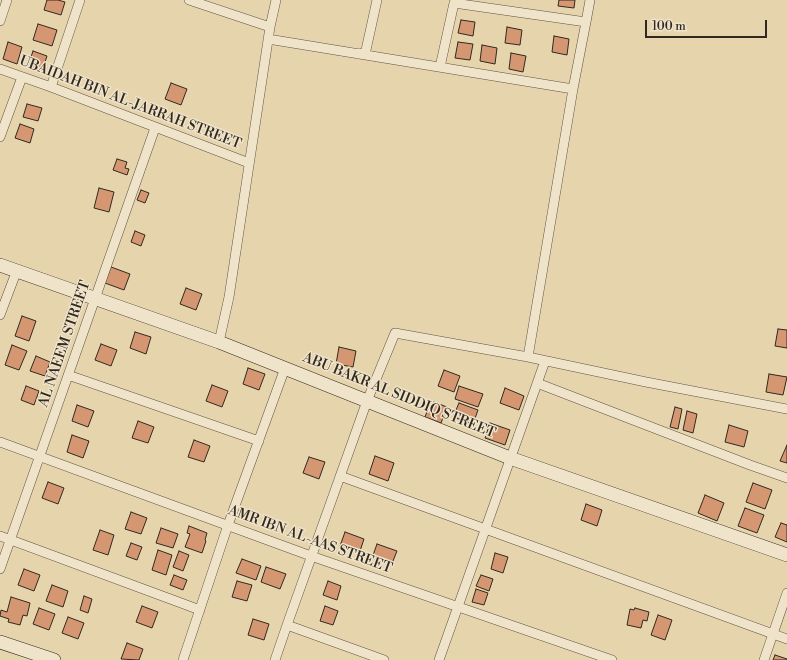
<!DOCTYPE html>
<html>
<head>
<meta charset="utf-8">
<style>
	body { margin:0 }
	#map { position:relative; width:787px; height:660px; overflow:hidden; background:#e6d4ad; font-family:"Libre Bodoni",serif }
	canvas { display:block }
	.scale { position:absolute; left:645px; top:20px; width:122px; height:18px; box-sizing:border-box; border:2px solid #312920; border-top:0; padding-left:5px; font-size:12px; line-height:14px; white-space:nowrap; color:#312920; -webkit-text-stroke:3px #efe3ca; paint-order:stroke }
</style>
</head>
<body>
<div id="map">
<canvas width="787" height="660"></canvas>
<div class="scale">100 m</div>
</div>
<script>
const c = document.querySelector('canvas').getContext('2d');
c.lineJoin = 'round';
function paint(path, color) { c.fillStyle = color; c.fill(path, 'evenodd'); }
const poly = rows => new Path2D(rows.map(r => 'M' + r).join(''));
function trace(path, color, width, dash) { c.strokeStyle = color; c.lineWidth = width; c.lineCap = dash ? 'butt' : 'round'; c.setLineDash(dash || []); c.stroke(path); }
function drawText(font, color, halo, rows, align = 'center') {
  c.font = font + ' "Libre Bodoni",serif'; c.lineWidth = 3; c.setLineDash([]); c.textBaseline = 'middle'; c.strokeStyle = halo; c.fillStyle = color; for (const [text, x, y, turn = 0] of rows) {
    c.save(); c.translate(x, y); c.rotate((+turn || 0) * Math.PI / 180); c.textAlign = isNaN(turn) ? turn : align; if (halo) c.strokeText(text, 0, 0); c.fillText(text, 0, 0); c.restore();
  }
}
const building = poly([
	[47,0,58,0,65,2,61,15,44,10,47,0],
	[559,0,575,0,574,8,558,6,559,0],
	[461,20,475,22,473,36,458,33,461,20],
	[38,24,57,30,52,46,33,40,38,24],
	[507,27,522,30,520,45,505,43,507,27],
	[554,36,569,39,567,55,552,52,554,36],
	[8,42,22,47,17,64,3,59,8,42],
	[458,42,473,44,470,60,455,58,458,42],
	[482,45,497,48,495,64,480,61,482,45],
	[33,51,47,56,42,71,28,66,33,51],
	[511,53,526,56,523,72,509,69,511,53],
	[171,83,187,89,181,105,165,99,171,83],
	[27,104,42,108,38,121,23,117,27,104],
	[20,124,34,129,30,143,15,138,20,124],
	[117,159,127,162,125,168,129,169,127,175,113,170,117,159],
	[99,188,114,192,109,212,94,208,99,188],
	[141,190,149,193,145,203,137,200,141,190],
	[135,231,145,235,141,246,131,242,135,231],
	[111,267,130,274,124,290,105,283,111,267],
	[186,288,202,294,196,310,180,304,186,288],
	[22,316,36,321,29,341,15,336,22,316],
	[778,329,787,330,787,348,775,346,778,329],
	[135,332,151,337,146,354,130,348,135,332],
	[101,344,117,350,111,366,95,360,101,344],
	[12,345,27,351,19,370,5,365,12,345],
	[339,347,356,351,353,367,336,364,339,347],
	[36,356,50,362,45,376,30,371,36,356],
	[248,368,265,374,259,390,243,384,248,368],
	[444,370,460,376,454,392,438,386,444,370],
	[769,374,787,377,783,395,766,392,769,374],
	[212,385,228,391,222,407,206,401,212,385],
	[26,386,39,391,34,405,21,400,26,386],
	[459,386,483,394,478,407,455,399,459,386],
	[505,388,524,396,519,410,500,403,505,388],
	[431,401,447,407,441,423,425,417,431,401],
	[459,403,478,410,473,424,453,417,459,403],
	[77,405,94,411,88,427,72,421,77,405],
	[675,407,682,409,678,429,670,427,675,407],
	[687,411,697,414,693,433,683,430,687,411],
	[138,421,154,427,148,443,132,438,138,421],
	[490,423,510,430,505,445,485,438,490,423],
	[729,425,748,431,744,447,725,442,729,425],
	[72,435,89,441,83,458,67,452,72,435],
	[194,440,210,446,204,462,188,457,194,440],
	[787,445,787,463,780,461,787,445],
	[375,456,394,463,388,481,369,474,375,456],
	[309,457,325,462,319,479,303,473,309,457],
	[48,482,64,488,58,504,42,498,48,482],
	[753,483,772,490,765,509,746,502,753,483],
	[705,495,724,503,717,521,698,513,705,495],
	[586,504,602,510,597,526,581,520,586,504],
	[745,508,764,515,757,533,738,526,745,508],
	[131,512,147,518,141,534,125,529,131,512],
	[781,523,787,525,787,542,775,537,781,523],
	[189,526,207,533,205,540,206,541,202,553,185,547,190,534,187,533,189,526],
	[161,528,178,534,173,548,156,543,161,528],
	[100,530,114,535,108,555,93,550,100,530],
	[345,532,364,539,359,554,340,546,345,532],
	[131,543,142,547,137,560,126,556,131,543],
	[377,544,397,551,391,566,372,558,377,544],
	[158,550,172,555,166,575,152,570,158,550],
	[179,551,189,555,183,571,173,567,179,551],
	[495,553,508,557,503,573,491,569,495,553],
	[242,559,261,566,256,580,236,573,242,559],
	[266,567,286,574,280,589,261,582,266,567],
	[24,569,40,575,34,591,18,585,24,569],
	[174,575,187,580,183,590,170,585,174,575],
	[481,575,493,579,489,591,476,586,481,575],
	[237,581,252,585,247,601,232,597,237,581],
	[328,581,341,586,337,600,323,595,328,581],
	[52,585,68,591,63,607,46,601,52,585],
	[476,589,488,593,484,605,472,602,476,589],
	[84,596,92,599,88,613,80,610,84,596],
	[11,597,30,603,27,616,23,615,20,625,8,622,9,619,0,616,1,610,7,612,11,597],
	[142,606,158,612,152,628,136,622,142,606],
	[325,606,338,611,333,625,320,621,325,606],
	[39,608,55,614,49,630,33,624,39,608],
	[635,608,649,612,647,621,643,620,641,628,627,625,630,609,634,610,635,608],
	[658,615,672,620,665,640,651,635,658,615],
	[68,617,84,623,78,639,62,633,68,617],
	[253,619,269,624,264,640,248,635,253,619],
	[127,643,143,649,139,660,121,659,127,643],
	[775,655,787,659,787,660,773,660,775,655]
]);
paint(building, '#d59772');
trace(building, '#312920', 1);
const street = poly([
	[189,0,270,27],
	[0,21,7,0],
	[586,22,590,0],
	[268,39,573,89,528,357],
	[358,54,364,53,366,50,377,0],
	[440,67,454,3,586,22,573,89],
	[0,69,51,87,249,163],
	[51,87,80,0],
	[0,137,22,77],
	[0,315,17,270],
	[219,342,229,297,270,27,276,0],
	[68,375,259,441],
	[537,383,750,465,787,478],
	[0,442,311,556,612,660],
	[340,476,787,639],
	[0,536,200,610],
	[0,569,155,128],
	[287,625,384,660],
	[183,660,228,525,285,368],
	[275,660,287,625,367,401,395,333,528,357,646,382,787,409],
	[439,660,545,361],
	[764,660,787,593]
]);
const secondary = poly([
	[0,265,219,342,510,458,787,555],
	[0,642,54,660]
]);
trace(street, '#5e5443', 10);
trace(secondary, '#312920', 14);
trace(street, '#efe3ca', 9);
trace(secondary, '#efe3ca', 13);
drawText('14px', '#312920', '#efe3ca', [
	["UBAIDAH BIN AL-JARRAH STREET",130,103,21],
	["AL NAEEM STREET",65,344,-71],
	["ABU BAKR AL SIDDIQ STREET",399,396,22],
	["AMR IBN AL-AAS STREET",310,540,20]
]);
</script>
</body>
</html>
